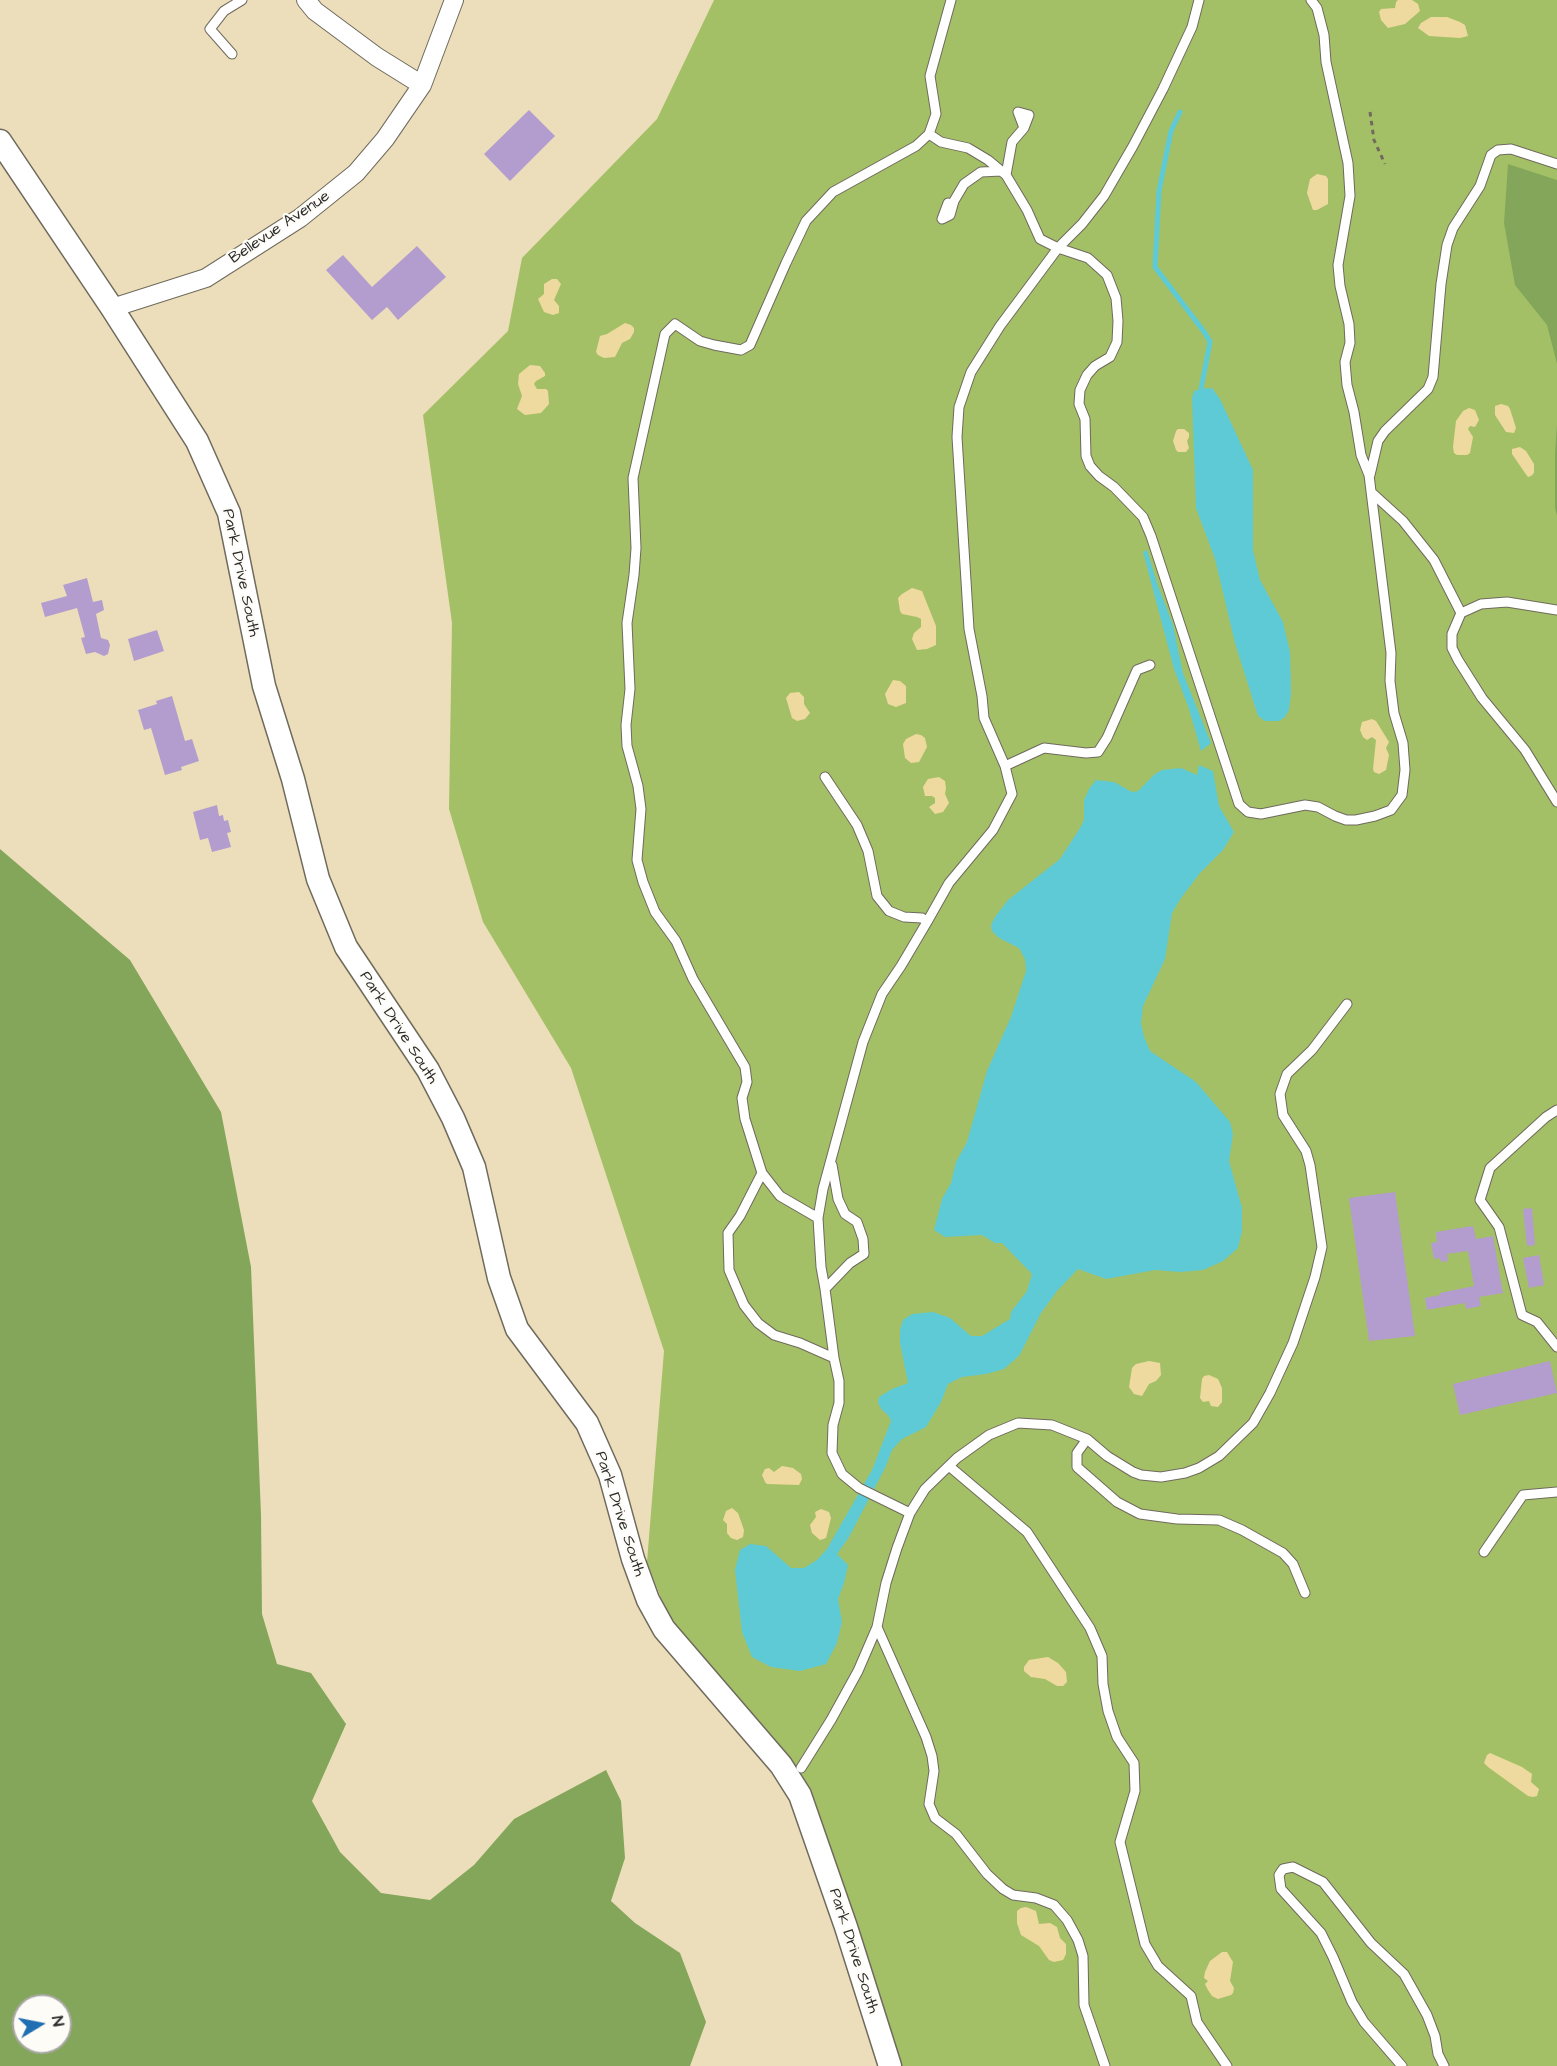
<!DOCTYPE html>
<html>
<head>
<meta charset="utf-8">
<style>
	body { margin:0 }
	#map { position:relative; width:1557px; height:2066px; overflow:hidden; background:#ecdeba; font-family:"Architects Daughter",sans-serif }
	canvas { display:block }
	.north { position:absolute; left:12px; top:1994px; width:60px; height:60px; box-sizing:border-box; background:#fdfcf7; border:2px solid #a9a8a5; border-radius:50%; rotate:80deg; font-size:16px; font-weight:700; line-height:24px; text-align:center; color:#2b2b2b }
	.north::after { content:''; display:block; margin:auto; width:21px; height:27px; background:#1f6fb2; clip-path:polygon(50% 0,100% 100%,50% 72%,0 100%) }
</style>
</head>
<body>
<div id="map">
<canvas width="1557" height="2066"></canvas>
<div class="north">N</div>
</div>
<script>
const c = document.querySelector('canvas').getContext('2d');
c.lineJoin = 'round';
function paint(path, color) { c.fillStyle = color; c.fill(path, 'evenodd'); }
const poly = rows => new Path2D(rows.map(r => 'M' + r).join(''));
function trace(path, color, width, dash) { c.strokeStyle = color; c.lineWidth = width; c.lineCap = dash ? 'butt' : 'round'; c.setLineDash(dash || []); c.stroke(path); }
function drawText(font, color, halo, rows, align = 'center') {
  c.font = font + ' "Architects Daughter",sans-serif'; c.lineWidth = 4.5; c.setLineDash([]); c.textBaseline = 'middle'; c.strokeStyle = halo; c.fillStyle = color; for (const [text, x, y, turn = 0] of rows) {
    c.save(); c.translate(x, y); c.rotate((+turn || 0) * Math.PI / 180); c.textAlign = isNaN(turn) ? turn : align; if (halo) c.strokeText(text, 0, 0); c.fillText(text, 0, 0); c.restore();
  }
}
paint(poly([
	[714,0,1557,0,1557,2066,898,2066,804,1783,673,1629,647,1562,664,1351,571,1068,483,922,449,809,452,623,423,415,508,331,522,258,657,119]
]), '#a4c066');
paint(poly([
	[1508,164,1557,180,1557,364,1547,325,1515,285,1504,223],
	[1557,424,1557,516,1555,508,1555,454],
	[0,849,130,960,221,1112,251,1267,261,1515,262,1614,277,1664,311,1673,346,1724,312,1801,340,1852,381,1893,430,1900,474,1865,514,1819,606,1770,621,1801,625,1858,611,1901,635,1923,680,1953,706,2022,690,2066,0,2066],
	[24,2006,60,2006,60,2042,24,2042]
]), '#83a65b');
paint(poly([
	[1398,0,1412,0,1418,4,1420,11,1405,24,1388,28,1381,20,1379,12,1381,9,1395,8,1396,2],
	[1431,17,1447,17,1460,22,1465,25,1468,36,1460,38,1429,36,1418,28,1421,23],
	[1317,174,1326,176,1328,179,1328,204,1317,210,1313,210,1307,193,1310,179],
	[552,279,557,279,561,284,554,300,559,306,559,313,553,315,544,312,538,299,544,294,544,284],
	[625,323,631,325,634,328,634,332,630,339,622,343,615,357,604,358,598,355,596,352,600,336,607,334],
	[530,365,540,366,545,373,545,376,536,381,534,384,537,389,546,389,548,391,549,404,541,413,525,415,517,409,522,396,518,384,519,374],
	[1501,404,1508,406,1510,409,1516,428,1514,433,1506,432,1495,415,1495,406],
	[1469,408,1475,410,1479,420,1475,427,1470,426,1468,429,1473,437,1470,453,1467,455,1457,455,1454,453,1453,447,1456,421,1463,411],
	[1178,429,1184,429,1189,433,1189,437,1187,441,1189,448,1186,452,1178,452,1176,450,1173,441,1176,431],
	[1520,447,1526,451,1534,464,1534,473,1531,476,1528,477,1525,473,1512,454,1512,449],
	[912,588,922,591,936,626,936,645,927,649,917,650,912,639,914,633,921,627,921,619,917,617,902,614,900,611,898,598,902,594],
	[893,680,900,681,906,686,906,703,896,707,888,704,885,694],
	[799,692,804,697,804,704,810,713,805,719,797,721,792,718,786,698,790,693],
	[1372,719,1376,721,1389,742,1386,748,1389,755,1386,770,1379,774,1374,772,1373,769,1376,740,1372,737,1367,740,1363,737,1360,730,1362,722],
	[916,734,921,735,925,738,927,747,919,762,911,763,905,758,903,744,906,739],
	[939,777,945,781,946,788,945,794,949,803,943,812,935,814,929,807,935,803,935,798,932,796,925,796,923,787,928,779],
	[1149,1361,1160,1363,1161,1375,1156,1381,1149,1384,1142,1396,1134,1394,1129,1387,1132,1368,1136,1364],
	[1209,1375,1218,1379,1222,1388,1222,1402,1218,1407,1211,1406,1209,1401,1203,1402,1200,1398,1202,1379,1204,1376],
	[782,1466,793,1468,801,1474,802,1479,799,1485,767,1484,765,1482,762,1475,765,1469,769,1468,774,1472],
	[732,1508,738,1513,744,1530,743,1537,737,1540,731,1538,727,1533,727,1524,723,1520,726,1511],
	[821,1509,829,1512,831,1518,826,1538,820,1540,812,1533,810,1525,816,1517,815,1512],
	[1048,1657,1058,1663,1066,1672,1067,1682,1063,1686,1057,1686,1045,1679,1031,1677,1024,1671,1024,1667,1029,1660],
	[1490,1753,1522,1767,1532,1774,1531,1782,1539,1789,1537,1796,1533,1797,1528,1796,1488,1767,1484,1763,1487,1755],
	[1026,1907,1036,1911,1039,1924,1050,1923,1057,1927,1060,1938,1066,1944,1066,1954,1063,1960,1054,1962,1049,1960,1039,1946,1021,1935,1017,1923,1017,1911,1021,1908],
	[1222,1952,1227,1952,1233,1962,1230,1981,1234,1988,1233,1993,1231,1995,1218,1999,1212,1996,1208,1990,1205,1984,1208,1981,1204,1978,1205,1972,1210,1961]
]), '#eeda9e');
paint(poly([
	[1212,388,1220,399,1253,470,1253,550,1260,580,1283,622,1290,652,1291,693,1289,710,1285,717,1279,721,1265,721,1258,716,1235,643,1215,559,1196,508,1192,398,1194,391,1201,389],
	[1147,550,1158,586,1173,625,1183,673,1211,743,1201,751,1189,709,1174,669,1143,552],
	[1199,765,1213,771,1219,806,1234,832,1223,850,1200,873,1181,898,1172,913,1165,959,1143,1006,1141,1023,1144,1037,1150,1051,1196,1082,1230,1122,1233,1134,1229,1161,1242,1208,1242,1231,1238,1248,1223,1261,1203,1270,1180,1272,1155,1270,1106,1279,1078,1269,1057,1291,1041,1313,1019,1356,1004,1369,986,1374,962,1377,948,1384,941,1402,926,1427,902,1439,892,1450,886,1466,849,1537,837,1554,848,1565,844,1583,838,1599,842,1622,837,1643,826,1664,800,1671,771,1667,752,1657,742,1632,735,1570,740,1550,750,1544,766,1546,791,1568,804,1568,817,1560,827,1549,872,1470,891,1421,888,1415,882,1410,878,1403,879,1397,892,1389,908,1383,900,1343,900,1330,903,1320,912,1314,933,1312,950,1318,971,1336,982,1336,1010,1319,1011,1312,1027,1291,1032,1274,1002,1243,995,1243,982,1235,945,1237,934,1230,942,1199,951,1183,956,1162,967,1142,987,1071,1011,1017,1026,971,1025,959,1019,948,999,938,992,931,991,925,995,917,1008,900,1060,859,1080,828,1084,820,1084,800,1089,789,1096,780,1114,782,1132,792,1138,791,1155,774,1162,770,1181,768,1197,775]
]), '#5ecad5');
trace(poly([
	[1180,112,1171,131,1159,191,1155,267,1205,333,1210,342,1201,389]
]), '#5ecad5', 5);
paint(poly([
	[529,110,555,136,510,181,484,154],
	[417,246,446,277,398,320,387,307,372,320,326,270,343,255,372,287],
	[87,578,93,602,102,600,104,610,96,614,101,638,108,640,110,645,108,654,104,656,95,652,86,654,81,638,85,637,77,608,45,617,41,603,67,596,63,585],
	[157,630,164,651,134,661,128,639],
	[172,696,185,741,192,739,199,761,181,767,182,770,165,775,151,728,144,730,138,710,157,704,156,701],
	[217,805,219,816,223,815,224,821,228,820,231,832,227,833,231,847,212,852,208,838,200,840,193,812],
	[1395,1192,1415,1336,1369,1341,1349,1198],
	[1532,1208,1535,1245,1527,1246,1523,1209],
	[1473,1226,1476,1239,1493,1236,1503,1293,1479,1297,1481,1306,1466,1309,1465,1303,1427,1310,1425,1298,1440,1295,1440,1293,1474,1286,1468,1251,1447,1254,1448,1261,1441,1262,1440,1258,1434,1259,1431,1243,1437,1242,1436,1232],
	[1539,1255,1544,1285,1529,1288,1523,1258],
	[1550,1361,1557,1393,1460,1415,1453,1384]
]), '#b39cce');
const service = poly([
	[951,0,930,76,936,114,929,134,916,146,833,192,806,221,786,263,750,345,741,350,714,345,700,341,675,324,665,334,633,478,636,548,634,575,627,623,630,689,626,725,627,746,638,786,641,809,637,860,643,882,655,912,676,941,693,979,745,1067,747,1082,742,1098,745,1119,762,1173,740,1216,728,1233,729,1270,744,1305,758,1323,774,1335,800,1343,834,1358,839,1381,839,1403,833,1425,832,1453,842,1474,859,1488,910,1513,925,1489,957,1458,989,1435,1018,1423,1052,1425,1087,1439,1077,1453,1077,1467,1117,1502,1140,1514,1177,1519,1219,1520,1242,1530,1283,1553,1293,1564,1305,1593],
	[1199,0,1192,27,1163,89,1133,146,1104,196,1082,224,1058,248,1088,258,1107,275,1116,298,1118,321,1117,342,1110,357,1095,366,1087,375,1080,390,1079,404,1085,419,1086,456,1090,466,1099,476,1114,487,1143,517,1151,536,1239,804,1248,812,1261,814,1305,805,1318,807,1335,816,1346,820,1356,820,1375,816,1391,810,1402,795,1405,770,1403,743,1394,713,1390,681,1391,653,1369,475,1361,455,1354,412,1347,385,1345,362,1350,343,1349,324,1340,286,1338,265,1350,196,1348,163,1326,62,1324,35,1317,8,1311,0],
	[232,54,210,29,224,11,242,0],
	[929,134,941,142,968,148,988,160,1006,175,1012,142,1024,128,1029,115,1018,112,1024,128],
	[1006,175,1027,210,1040,239,1058,248,1000,326,971,372,959,407,957,437,969,629,982,696,984,718,1005,766,1044,748,1086,753,1098,752,1107,738,1137,670,1150,665],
	[948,203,942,219,950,215,954,201,964,184,981,172,1001,171],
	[1370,475,1378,441,1385,431,1428,389,1433,377,1441,284,1447,245,1453,228,1480,186,1491,155,1498,150,1511,149,1557,164],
	[1371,492,1403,521,1434,560,1461,613,1452,634,1452,648,1458,660,1482,698,1525,750,1557,802],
	[1461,613,1481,604,1507,602,1557,610],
	[825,777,857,825,868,851,877,896,889,911,904,917,922,918,927,922,949,883,993,830,1012,794,1005,766],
	[1557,1110,1546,1117,1490,1168,1480,1200,1499,1227,1522,1315,1537,1322,1557,1347],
	[832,1165,838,1199,845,1214,857,1222,863,1239,864,1254,850,1263,825,1289,834,1358],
	[762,1173,780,1196,818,1218,823,1189,863,1042,882,994,901,966,927,922],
	[818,1218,821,1267,825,1289],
	[1087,1439,1107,1456,1133,1472,1141,1475,1161,1477,1185,1473,1199,1468,1219,1456,1253,1423,1270,1393,1293,1343,1315,1277,1322,1247,1310,1165,1306,1151,1283,1115,1280,1094,1287,1074,1312,1050,1347,1004],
	[949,1466,1027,1532,1090,1628,1102,1656,1103,1684,1108,1711,1117,1737,1134,1763,1135,1791,1120,1842,1145,1944,1158,1966,1191,1996,1197,2022,1227,2066],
	[1484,1552,1523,1495,1557,1492],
	[877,1627,926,1737,932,1756,934,1771,929,1804,935,1818,956,1834,987,1874,1003,1889,1013,1895,1036,1898,1054,1905,1067,1920,1078,1940,1083,1956,1084,2005,1105,2066],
	[801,1768,831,1720,858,1671,877,1627,886,1583,897,1548,910,1513],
	[1402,2066,1364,2022,1352,2002,1333,1957,1321,1933,1281,1889,1279,1875,1283,1869,1293,1867,1323,1882,1371,1943,1404,1974,1427,2015,1435,2036,1438,2054,1444,2066]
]);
const minor = poly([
	[306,0,315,11,377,57,422,85],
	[112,308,206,278,300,218,356,173,385,139,422,85,454,0]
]);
const tertiary = poly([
	[0,141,112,308,197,441,229,513,264,686,293,779,318,879,346,947,428,1070,453,1118,474,1167,499,1278,517,1329,587,1423,610,1475,633,1559,648,1600,664,1629,781,1765,800,1795,846,1927,890,2066]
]);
trace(service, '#6f6a5d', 11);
trace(minor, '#6f6a5d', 20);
trace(tertiary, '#6f6a5d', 25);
trace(poly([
	[1370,112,1374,140,1385,164]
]), '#6f6a5d', 3, [4.5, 4.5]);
trace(service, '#fff', 9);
trace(minor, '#fff', 18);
trace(tertiary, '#fff', 22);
drawText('16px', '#2b2b2b', '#fdfcf7', [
	["Bellevue Avenue",280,228,-34],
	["Park Drive South",240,573,78],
	["Park Drive South",398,1028,57],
	["Park Drive South",619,1514,72],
	["Park Drive South",853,1951,72]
]);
</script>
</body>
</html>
